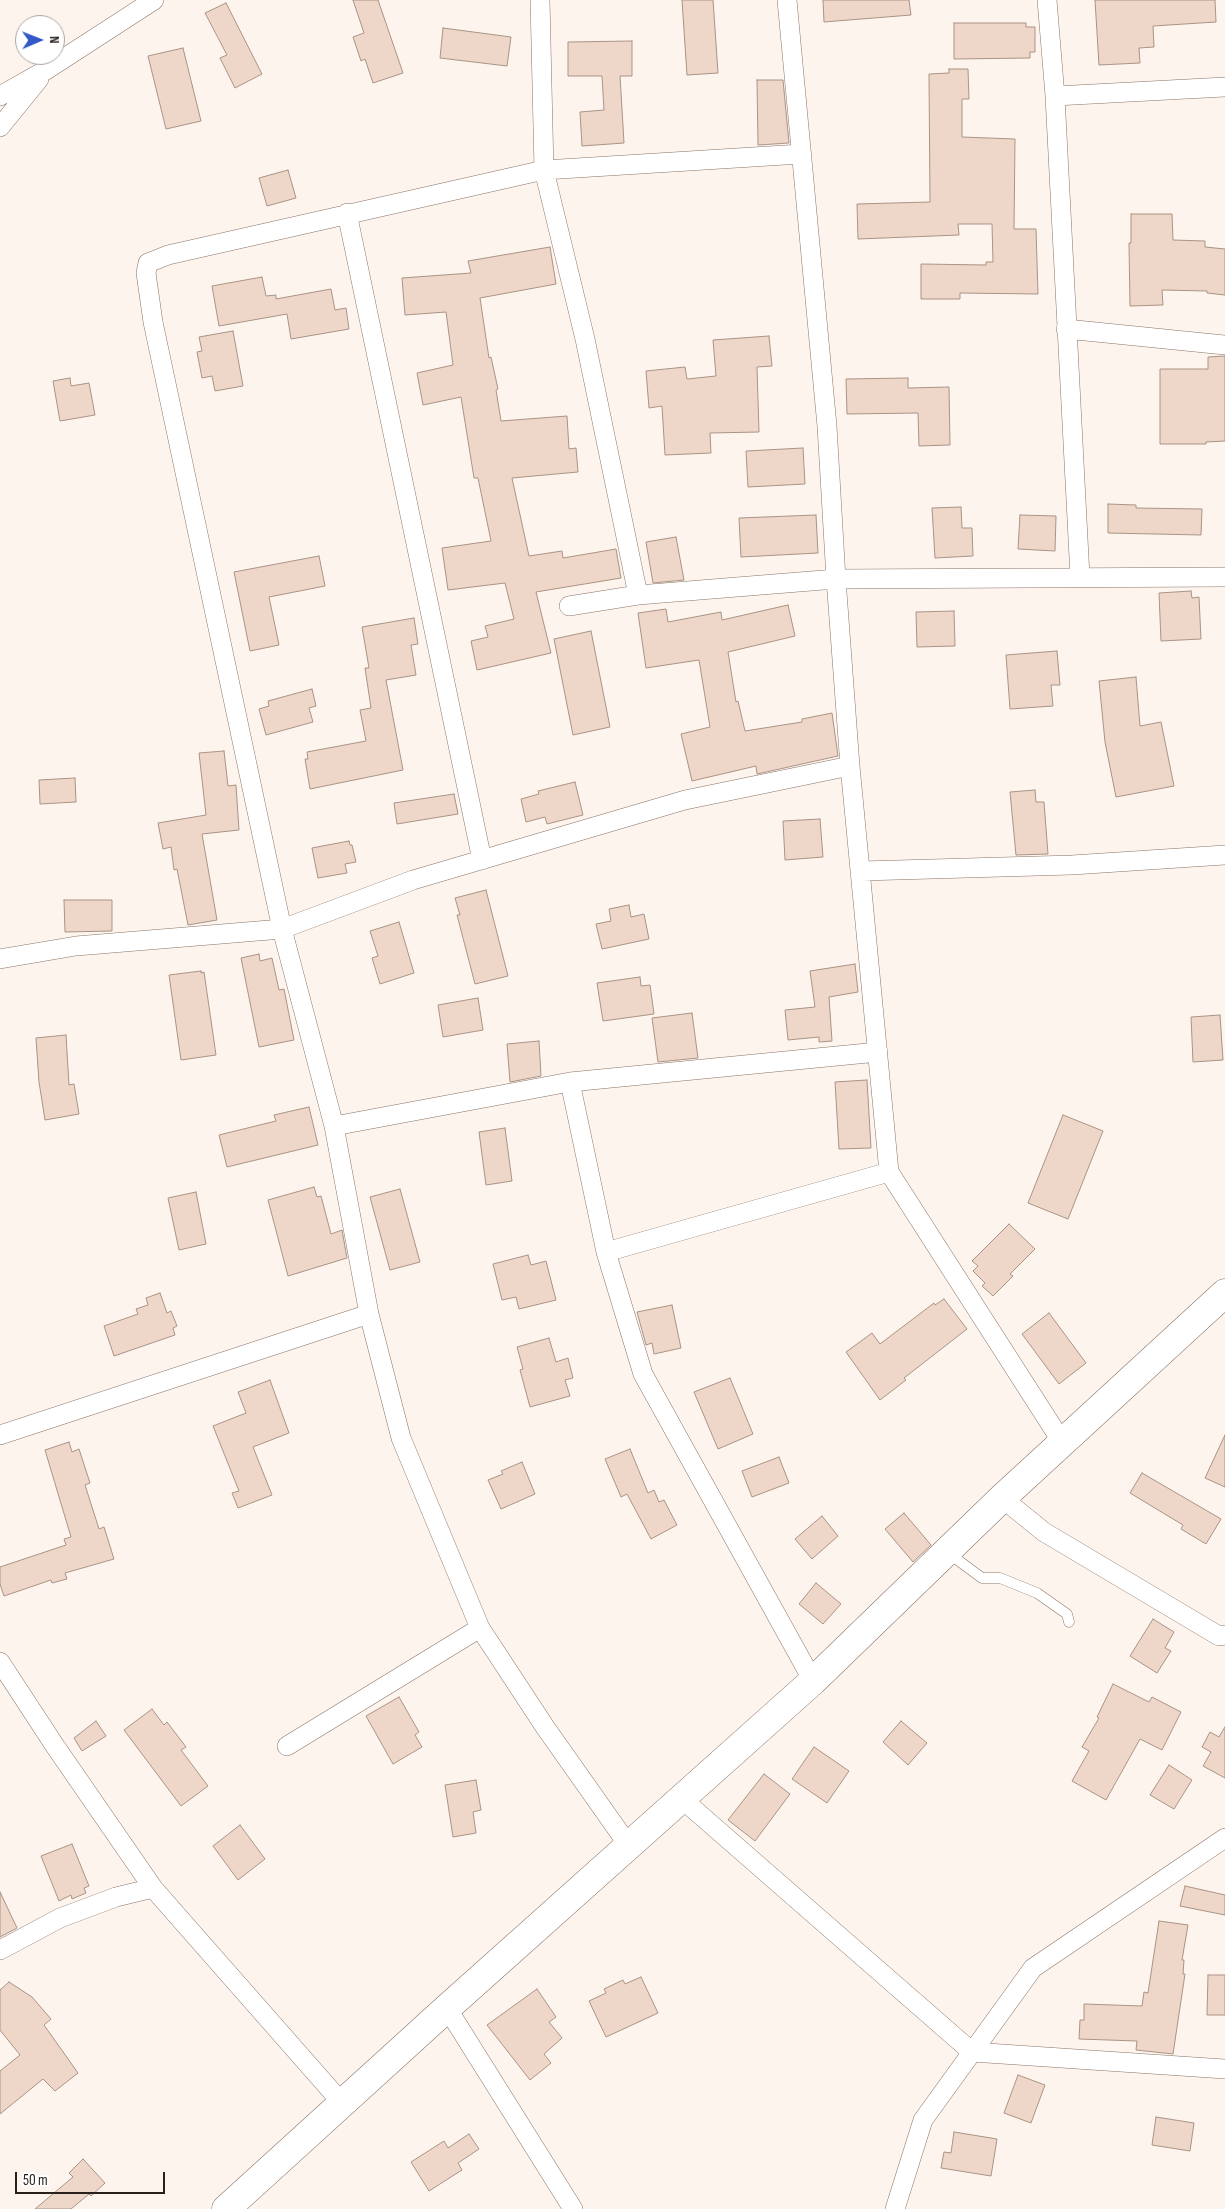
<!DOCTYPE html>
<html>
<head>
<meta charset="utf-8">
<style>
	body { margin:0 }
	#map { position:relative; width:1225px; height:2209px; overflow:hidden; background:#fef4ee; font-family:"Sofia Sans Condensed",sans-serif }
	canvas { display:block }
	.north { position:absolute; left:15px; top:15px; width:50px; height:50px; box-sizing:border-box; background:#fff; border:1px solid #a9a6a3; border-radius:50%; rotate:89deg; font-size:14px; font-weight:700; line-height:20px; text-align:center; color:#28201a }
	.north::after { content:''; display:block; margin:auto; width:18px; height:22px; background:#3159c8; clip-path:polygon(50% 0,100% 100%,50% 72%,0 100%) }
	.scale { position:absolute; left:15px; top:2172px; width:150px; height:22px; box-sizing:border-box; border:2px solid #28201a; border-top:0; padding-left:6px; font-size:15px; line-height:18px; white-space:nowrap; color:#28201a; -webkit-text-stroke:4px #fff; paint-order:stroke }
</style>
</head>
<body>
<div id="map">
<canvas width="1225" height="2209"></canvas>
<div class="north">N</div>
<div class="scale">50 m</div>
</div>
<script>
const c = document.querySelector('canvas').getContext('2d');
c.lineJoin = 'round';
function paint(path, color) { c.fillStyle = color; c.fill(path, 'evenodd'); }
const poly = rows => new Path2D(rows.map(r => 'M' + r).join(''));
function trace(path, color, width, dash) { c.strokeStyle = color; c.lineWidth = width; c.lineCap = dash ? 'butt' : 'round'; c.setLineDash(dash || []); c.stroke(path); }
const building = poly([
	[353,0,378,0,403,73,373,83,365,59,361,61,353,37,364,33,353,0],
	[682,0,713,0,718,73,687,75,682,0],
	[823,0,909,0,911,15,824,22,823,0],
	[1095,0,1215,0,1216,22,1153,26,1154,47,1139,48,1140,63,1099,65,1095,0],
	[226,3,262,74,235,88,220,58,227,55,205,13,226,3],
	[954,23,1026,23,1026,27,1035,27,1035,52,1030,52,1030,58,954,59,954,23],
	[443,28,511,37,507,66,440,58,443,28],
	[632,41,632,76,620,76,624,143,582,146,580,112,604,110,602,76,568,76,568,42,632,41],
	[183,48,201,121,166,129,148,56,183,48],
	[949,69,968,69,969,99,962,99,962,137,1015,139,1014,229,1036,229,1038,294,960,293,960,299,921,299,921,264,986,265,986,262,993,262,992,224,958,224,959,235,858,239,857,204,930,202,929,74,949,73,949,69],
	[757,80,783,80,789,143,758,145,757,80],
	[288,170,296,198,267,206,259,178,288,170],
	[1131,214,1172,214,1173,240,1205,241,1205,247,1225,249,1225,295,1207,293,1207,291,1162,290,1163,305,1130,306,1129,243,1131,243,1131,214],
	[550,247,556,284,480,298,489,358,491,357,498,389,496,390,501,421,567,416,569,449,576,448,578,472,512,478,529,556,562,551,563,558,616,549,621,578,536,592,551,653,477,670,471,641,488,637,485,626,514,619,505,583,448,590,442,548,491,541,478,478,474,478,461,397,423,405,417,373,453,365,446,312,405,315,402,278,471,273,468,261,550,247],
	[262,277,266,296,276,295,276,299,331,289,335,310,346,308,349,329,291,339,287,314,219,326,212,286,262,277],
	[233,331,243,386,215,391,212,376,202,378,197,352,202,351,199,337,233,331],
	[769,336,772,366,757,367,759,432,710,433,711,453,665,455,662,406,649,408,646,371,685,367,687,379,716,376,713,340,769,336],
	[1225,356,1225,441,1206,442,1206,444,1160,444,1160,369,1208,369,1208,357,1225,356],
	[70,378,71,386,89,383,95,415,60,421,53,381,70,378],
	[908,378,908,388,949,387,950,445,919,446,918,413,847,414,846,379,908,378],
	[803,448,805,484,748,487,746,451,803,448],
	[1108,504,1136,505,1136,508,1202,509,1201,535,1108,533,1108,504],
	[961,507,962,528,972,528,973,556,935,558,932,508,961,507],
	[816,515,818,553,741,557,739,518,816,515],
	[1020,515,1056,516,1055,551,1018,549,1020,515],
	[676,537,684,580,653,583,646,542,676,537],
	[319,556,325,586,269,597,279,645,250,651,234,572,319,556],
	[1191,591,1192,598,1199,597,1201,639,1161,641,1159,593,1191,591],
	[788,605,795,636,728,652,736,702,738,701,745,731,802,722,802,719,832,713,838,756,757,774,756,766,692,781,681,734,710,727,699,660,646,668,638,613,666,609,668,622,721,612,722,620,788,605],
	[954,611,955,646,917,647,916,612,954,611],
	[414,618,418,644,411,645,416,675,386,680,403,770,310,789,305,759,308,759,307,752,366,741,360,710,371,708,365,668,369,668,362,627,414,618],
	[591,631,610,727,573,735,554,639,591,631],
	[1057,651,1060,685,1051,685,1053,706,1010,709,1006,655,1057,651],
	[1136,677,1140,726,1161,722,1174,786,1116,797,1105,742,1099,681,1136,677],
	[312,689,316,706,309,708,313,722,266,735,259,709,269,706,268,701,312,689],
	[224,751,228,786,236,785,239,830,202,834,217,920,188,925,177,869,174,870,171,847,163,849,158,823,206,815,199,753,224,751],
	[75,778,76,802,40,804,39,780,75,778],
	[575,782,583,815,547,824,545,817,526,822,521,799,539,794,538,791,575,782],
	[1035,790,1036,802,1044,802,1048,854,1016,855,1010,792,1035,790],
	[454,794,458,814,397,824,394,803,454,794],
	[820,819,823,857,785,860,783,821,820,819],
	[349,841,350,845,352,845,356,862,345,864,347,873,318,878,312,848,349,841],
	[486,890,508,976,475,984,457,915,460,915,455,898,486,890],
	[64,900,112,900,112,931,65,932,64,900],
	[629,905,631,917,644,914,649,939,602,949,596,924,611,921,609,909,629,905],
	[399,922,414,973,380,984,372,958,378,956,370,931,399,922],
	[259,954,260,961,272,958,279,990,284,989,294,1040,259,1047,241,958,259,954],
	[855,964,858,992,829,997,832,1041,819,1042,819,1037,788,1040,785,1010,815,1007,810,971,855,964],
	[201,971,201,973,204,972,216,1055,181,1060,169,975,201,971],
	[640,977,641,986,650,985,654,1014,603,1021,597,983,640,977],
	[478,998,483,1030,443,1037,438,1005,478,998],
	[692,1013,698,1058,658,1062,652,1018,692,1013],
	[1220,1015,1223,1060,1193,1062,1191,1017,1220,1015],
	[66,1035,69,1085,74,1084,79,1114,45,1120,39,1082,36,1038,66,1035],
	[539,1041,541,1076,510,1082,507,1044,539,1041],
	[867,1080,871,1148,839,1149,835,1082,867,1080],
	[309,1107,318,1145,227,1167,219,1135,276,1121,274,1115,309,1107],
	[1063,1115,1103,1131,1068,1219,1028,1203,1063,1115],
	[505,1128,512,1181,486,1185,479,1132,505,1128],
	[314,1187,317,1197,321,1196,331,1234,342,1230,347,1258,288,1276,268,1200,314,1187],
	[400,1189,420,1262,390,1270,370,1197,400,1189],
	[196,1192,206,1244,179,1250,168,1198,196,1192],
	[1009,1224,1035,1249,1010,1274,1013,1276,993,1296,982,1286,985,1283,973,1271,978,1266,972,1261,1009,1224],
	[528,1255,531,1265,546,1261,556,1300,519,1309,516,1297,502,1300,493,1264,528,1255],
	[160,1293,167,1313,171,1311,177,1326,173,1328,175,1335,114,1356,104,1326,138,1314,136,1309,148,1305,146,1298,160,1293],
	[944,1299,967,1329,904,1378,906,1380,880,1400,846,1352,872,1333,880,1344,934,1303,935,1305,944,1299],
	[672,1305,681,1348,654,1354,652,1343,646,1345,637,1312,672,1305],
	[1049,1313,1086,1363,1059,1384,1022,1334,1049,1313],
	[549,1338,556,1362,568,1358,573,1378,565,1380,570,1396,530,1407,520,1370,523,1369,517,1347,549,1338],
	[730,1378,753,1434,718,1449,694,1392,730,1378],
	[270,1380,289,1433,253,1447,272,1495,238,1508,232,1493,239,1491,213,1426,246,1413,238,1392,270,1380],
	[1225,1435,1225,1487,1205,1478,1225,1435],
	[69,1442,72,1452,79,1449,90,1483,85,1485,99,1529,104,1527,114,1559,65,1573,67,1579,52,1583,51,1580,4,1596,0,1584,0,1567,66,1545,64,1539,71,1537,45,1450,69,1442],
	[630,1449,648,1493,654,1490,659,1502,664,1500,677,1525,651,1539,627,1494,621,1497,605,1459,630,1449],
	[779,1457,789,1483,752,1497,742,1471,779,1457],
	[522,1462,535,1494,501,1509,488,1480,503,1474,501,1471,522,1462],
	[1142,1473,1221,1519,1206,1544,1181,1529,1183,1525,1130,1493,1142,1473],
	[904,1513,931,1545,913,1562,885,1529,904,1513],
	[822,1516,838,1536,812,1559,795,1539,822,1516],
	[816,1583,841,1604,823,1624,799,1604,816,1583],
	[1153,1619,1174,1632,1165,1648,1171,1651,1157,1673,1130,1656,1153,1619],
	[1113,1684,1149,1702,1152,1697,1181,1712,1162,1750,1140,1739,1106,1800,1072,1781,1089,1751,1082,1747,1099,1718,1097,1717,1113,1684],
	[399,1697,419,1732,415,1735,422,1747,393,1764,366,1716,399,1697],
	[152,1709,164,1725,167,1722,186,1747,181,1750,208,1786,181,1806,124,1730,152,1709],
	[96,1721,106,1736,82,1751,74,1738,96,1721],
	[901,1721,927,1743,908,1765,883,1742,901,1721],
	[1225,1727,1225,1778,1203,1766,1211,1752,1202,1747,1210,1732,1219,1737,1225,1727],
	[814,1747,849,1771,827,1803,792,1779,814,1747],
	[1169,1765,1192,1780,1174,1809,1150,1795,1169,1765],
	[764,1774,790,1794,755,1841,728,1820,764,1774],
	[476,1780,481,1810,473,1812,476,1833,453,1837,445,1785,476,1780],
	[240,1825,265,1859,238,1880,213,1846,240,1825],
	[72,1844,89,1886,84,1888,86,1893,72,1899,71,1895,59,1901,41,1856,72,1844],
	[1185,1886,1225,1895,1225,1915,1180,1906,1185,1886],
	[0,1892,17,1928,0,1937,0,1892],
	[1159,1921,1188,1925,1182,1960,1184,1960,1183,1974,1185,1974,1173,2054,1136,2050,1137,2041,1079,2039,1080,2020,1084,2020,1084,2004,1142,2006,1144,1992,1148,1993,1159,1921],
	[1208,1975,1225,1975,1225,2015,1207,2015,1208,1975],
	[641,1977,658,2013,606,2037,589,2001,606,1993,604,1989,623,1980,625,1984,641,1977],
	[9,1982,32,1997,51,2019,44,2025,78,2073,55,2091,43,2079,0,2114,0,2071,20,2055,0,2030,0,1990,9,1982],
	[537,1989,556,2017,549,2022,562,2038,544,2054,551,2063,530,2080,487,2025,537,1989],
	[1018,2075,1045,2085,1031,2123,1004,2113,1018,2075],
	[1156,2117,1194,2123,1190,2151,1152,2145,1156,2117],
	[954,2132,997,2139,991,2176,941,2168,944,2152,951,2153,954,2132],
	[469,2134,479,2149,458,2163,462,2170,429,2191,411,2162,444,2141,448,2148,469,2134],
	[83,2159,105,2183,91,2196,89,2194,71,2209,35,2209,73,2177,69,2173,83,2159]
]);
paint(building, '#eed7c8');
trace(building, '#a99385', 1);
const lane = poly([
	[947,1552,982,1578,1000,1578,1037,1593,1067,1614,1069,1622]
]);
const street = poly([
	[540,0,544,170,585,339,638,595],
	[787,0,827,426,836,579,850,766,889,1172,1062,1442],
	[1047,0,1055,96,1080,577],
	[0,96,46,70,154,0],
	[1055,96,1225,87],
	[0,127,39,79],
	[347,213,482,860],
	[1066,329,1225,345],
	[569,606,638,595,836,579,1225,577],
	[862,871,1072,865,1225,855],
	[0,959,76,946,282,929,413,880,685,800,850,766],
	[570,1082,606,1252,643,1374,813,1681],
	[334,1126,570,1082,878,1052],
	[606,1252,889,1172],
	[0,1435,369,1314],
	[1002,1498,1044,1532,1219,1636,1225,1635],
	[0,1662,55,1746,153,1888,342,2103],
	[287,1746,480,1628],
	[682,1799,972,2052,1225,2069],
	[629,1846,545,1727,480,1628,401,1438,369,1314,334,1126,282,929,153,322,146,273,148,263,168,255,544,170,801,154],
	[0,1950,60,1918,116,1897,153,1888],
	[447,2008,573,2209],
	[895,2209,923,2120,1033,1968,1225,1838]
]);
const secondary = poly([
	[226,2209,447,2008,813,1681,1002,1498,1225,1293]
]);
trace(lane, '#897467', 11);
trace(street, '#897467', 20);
trace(secondary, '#897467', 29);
trace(lane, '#fff', 10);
trace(street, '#fff', 19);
trace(secondary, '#fff', 28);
</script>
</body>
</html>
